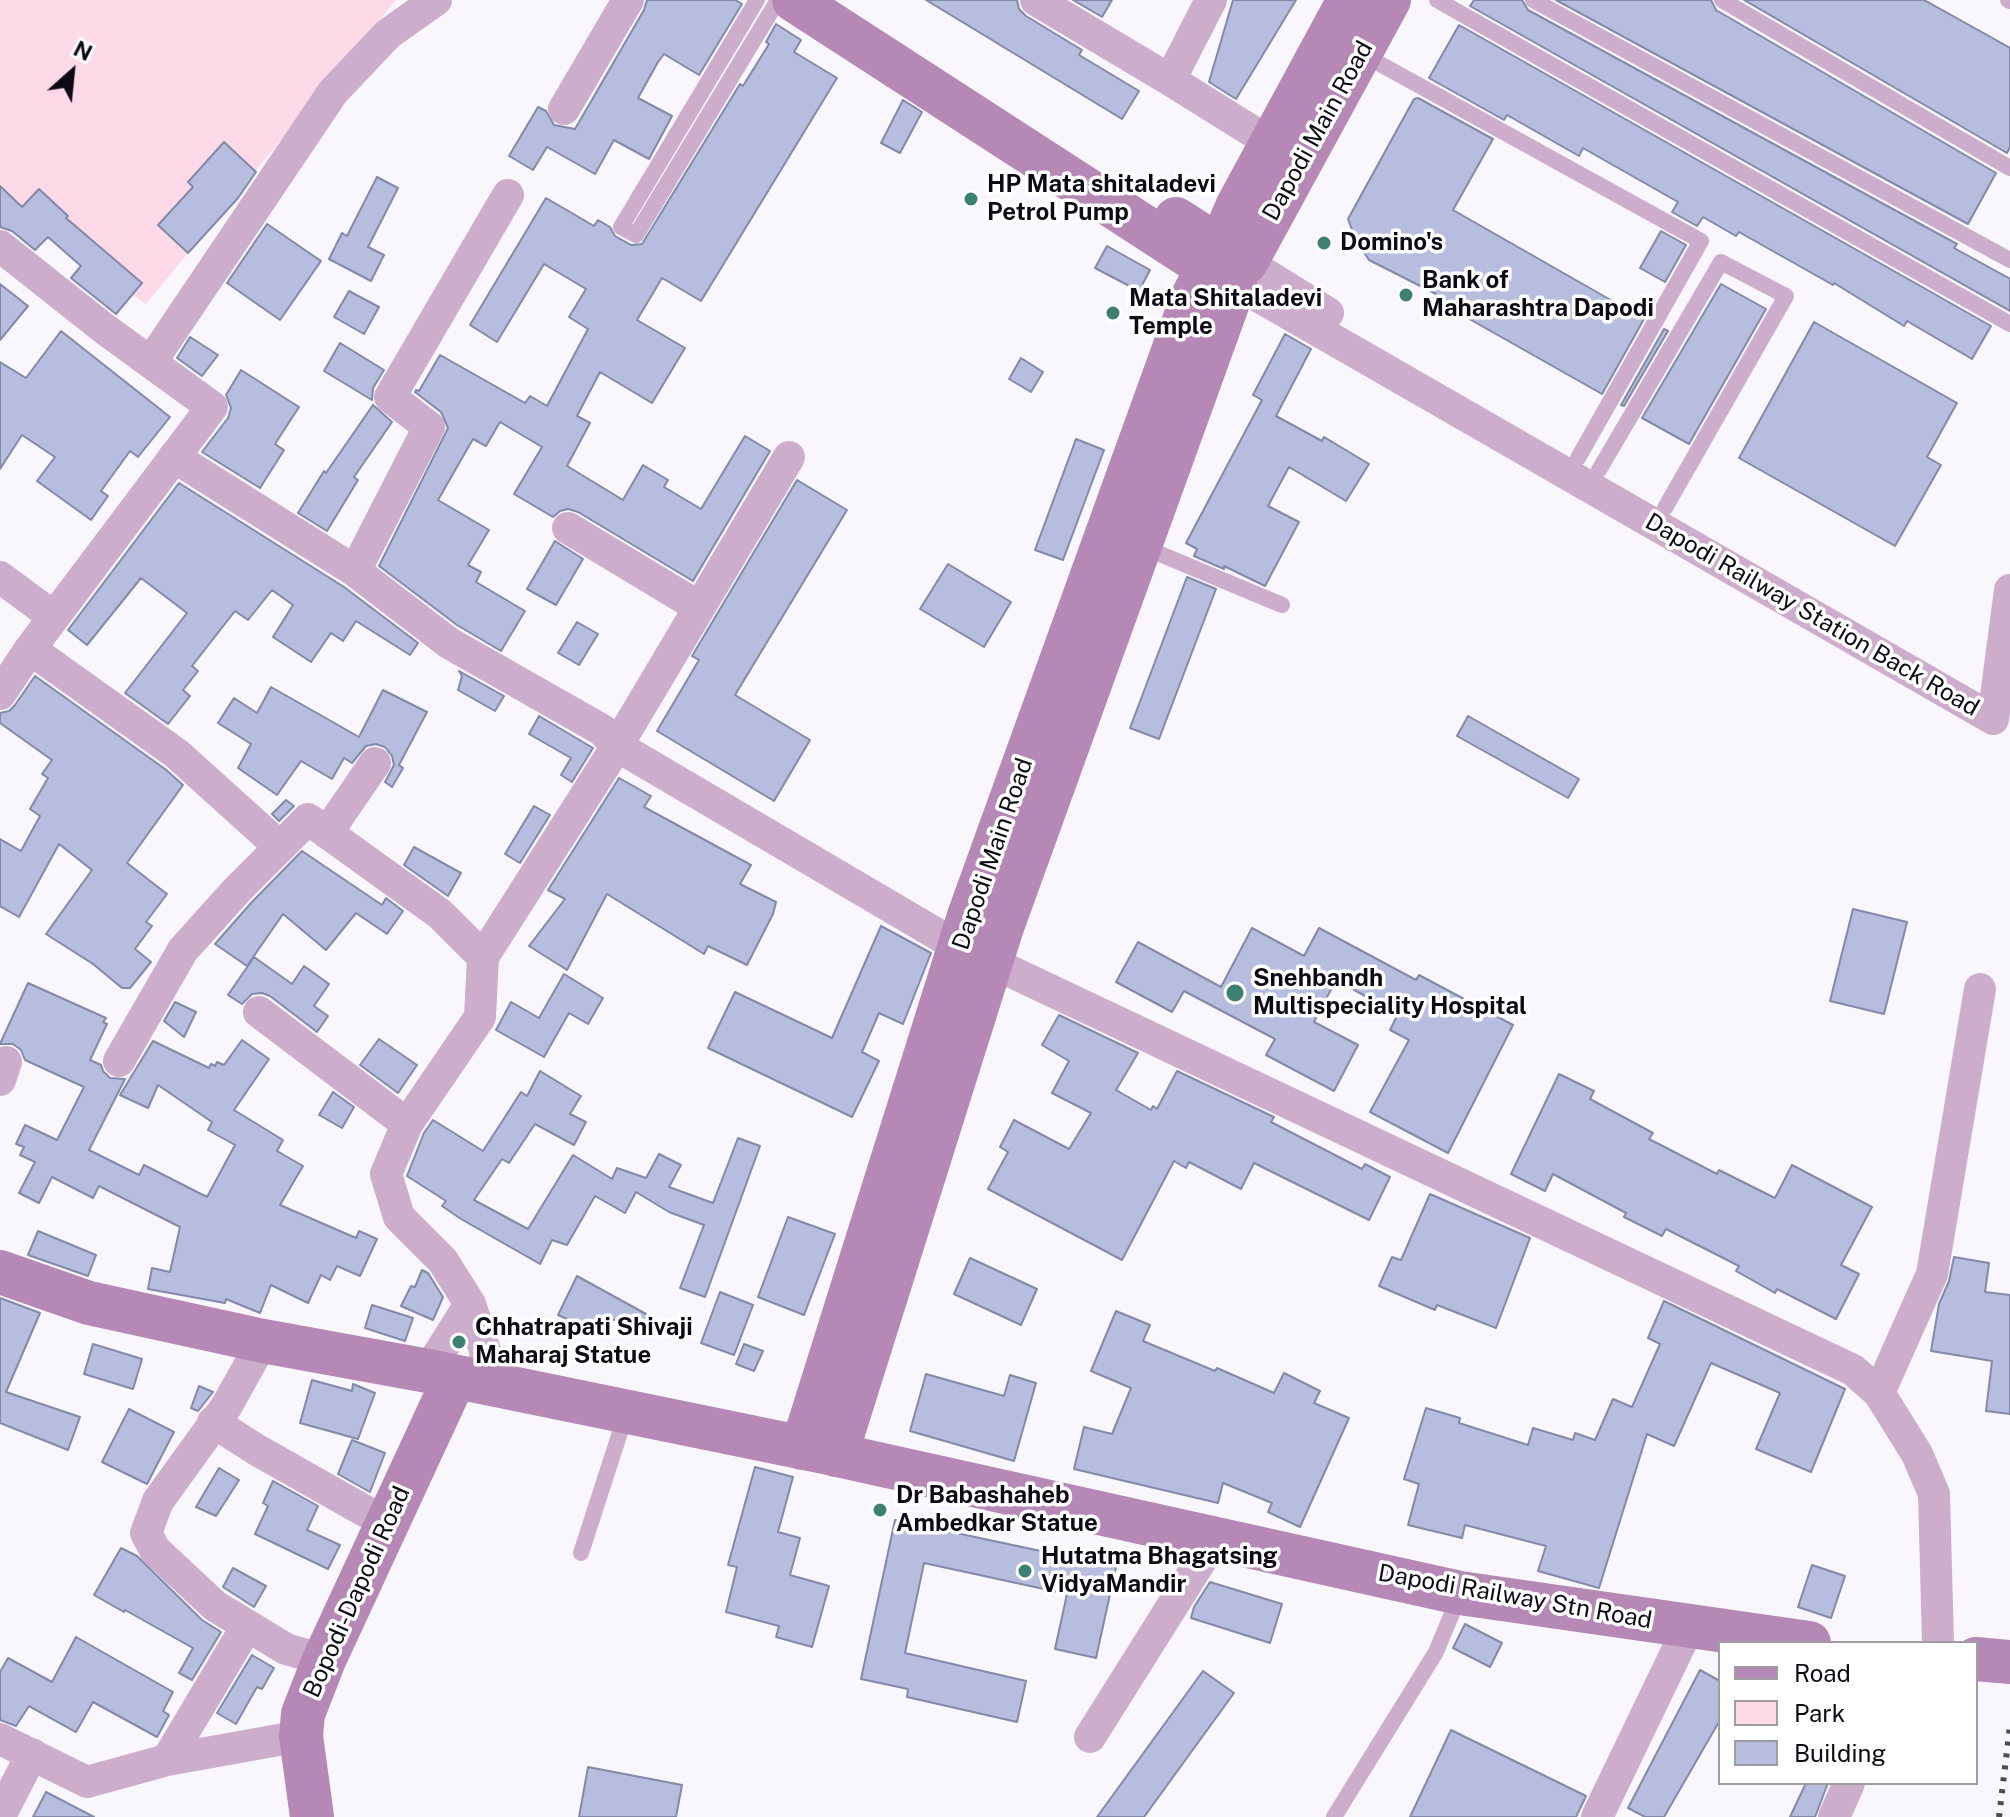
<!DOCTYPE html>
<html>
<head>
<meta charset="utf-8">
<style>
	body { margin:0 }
	#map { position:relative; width:2010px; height:1817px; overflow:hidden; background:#f9f7fd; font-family:"Public Sans",sans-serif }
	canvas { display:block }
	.legend { position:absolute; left:1718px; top:1641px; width:260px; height:144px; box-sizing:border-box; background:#fff; border:2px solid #9f9da1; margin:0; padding:10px 14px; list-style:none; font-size:24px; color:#0e0a15 }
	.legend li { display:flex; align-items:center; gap:16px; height:40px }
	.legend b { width:40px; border:2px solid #9f9da1 }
	.north { position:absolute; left:32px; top:32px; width:80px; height:80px; -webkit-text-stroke:6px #fff; paint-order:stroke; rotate:27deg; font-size:22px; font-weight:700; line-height:32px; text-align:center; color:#0e0a15 }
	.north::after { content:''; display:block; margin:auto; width:28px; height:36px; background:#0e0a15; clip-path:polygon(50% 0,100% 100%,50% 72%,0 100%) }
</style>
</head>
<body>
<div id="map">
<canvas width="2010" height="1817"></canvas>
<ul class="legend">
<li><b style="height:10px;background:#b688b6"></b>Road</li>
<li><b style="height:22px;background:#fed9e8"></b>Park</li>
<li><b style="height:22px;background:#b7bdde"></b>Building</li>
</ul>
<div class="north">N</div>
</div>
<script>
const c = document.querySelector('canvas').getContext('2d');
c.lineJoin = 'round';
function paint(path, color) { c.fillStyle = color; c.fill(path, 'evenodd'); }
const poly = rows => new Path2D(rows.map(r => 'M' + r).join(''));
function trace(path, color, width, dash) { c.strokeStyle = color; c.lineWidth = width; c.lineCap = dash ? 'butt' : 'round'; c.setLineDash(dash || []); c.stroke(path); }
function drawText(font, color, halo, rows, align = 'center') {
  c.font = font + ' "Public Sans",sans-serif'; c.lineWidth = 7; c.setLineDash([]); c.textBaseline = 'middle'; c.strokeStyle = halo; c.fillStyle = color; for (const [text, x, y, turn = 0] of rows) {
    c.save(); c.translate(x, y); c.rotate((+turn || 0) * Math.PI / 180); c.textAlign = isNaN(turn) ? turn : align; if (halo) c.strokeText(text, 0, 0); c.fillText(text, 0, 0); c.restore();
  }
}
paint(poly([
	[0,0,396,0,146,304,0,201]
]), '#fed9e8');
const building = poly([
	[647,0,735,0,742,4,699,75,664,54,658,62,638,98,672,116,649,159,614,140,595,174,547,147,533,170,509,156,538,107,546,111,554,125,575,129,644,10,647,0],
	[926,0,1017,0,1019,9,1026,16,1082,50,1079,55,1139,91,1122,119,926,0],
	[1073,0,1112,0,1102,17,1073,0],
	[1233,0,1296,0,1236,99,1209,82,1233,0],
	[1474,0,1522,0,1528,10,1957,244,1954,248,2010,279,2010,311,1470,6,1474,0],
	[1556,0,1711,0,1716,10,1996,173,1968,224,1556,0],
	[1744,0,1924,0,1987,35,2010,48,2010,147,2007,153,1744,0],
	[776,24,801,40,794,52,837,78,701,301,662,278,637,320,685,348,652,403,600,372,577,416,590,423,567,466,623,500,643,465,668,480,664,487,701,509,745,436,770,451,693,581,578,512,568,509,560,511,553,517,514,494,542,447,500,422,486,446,473,439,438,500,489,530,468,565,481,572,476,582,525,611,501,651,457,625,379,566,448,428,441,412,415,392,416,390,419,391,440,355,525,403,530,396,547,406,588,329,569,317,586,289,544,264,497,342,470,325,546,198,594,226,598,220,610,227,615,236,631,245,642,244,740,84,743,86,769,44,766,42,776,24],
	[1459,25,1991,326,1972,359,1907,321,1904,326,1834,283,1833,285,1739,232,1736,236,1703,217,1697,226,1672,212,1678,202,1583,148,1579,156,1507,115,1504,120,1429,78,1459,25],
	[1418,98,1493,139,1453,210,1644,319,1602,394,1434,299,1436,294,1369,260,1356,240,1348,219,1414,99,1418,98],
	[903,100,922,112,900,153,881,143,903,100],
	[224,142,256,172,238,198,188,253,158,225,193,187,188,182,224,142],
	[377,177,398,188,368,247,384,255,371,281,329,259,342,233,347,236,377,177],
	[0,186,22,207,39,189,68,216,66,218,142,283,116,314,71,278,81,266,48,237,35,250,12,231,0,227,0,186],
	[267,224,321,261,280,320,227,283,267,224],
	[1661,231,1686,245,1665,282,1640,268,1661,231],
	[1107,246,1150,270,1139,291,1095,268,1107,246],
	[0,284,28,306,0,340,0,284],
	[1721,284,1766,309,1689,444,1642,418,1721,284],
	[349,291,379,307,364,334,334,317,349,291],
	[1814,322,1957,403,1927,457,1941,465,1895,546,1739,458,1814,322],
	[1664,329,1668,331,1624,406,1621,405,1664,329],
	[61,331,170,417,138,457,130,451,101,491,108,496,91,520,37,481,55,457,22,435,0,469,0,362,26,378,61,331],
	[1285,334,1311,349,1276,416,1322,441,1324,437,1369,464,1346,501,1289,467,1268,506,1299,522,1265,586,1224,566,1224,569,1194,556,1197,549,1186,543,1262,400,1253,395,1285,334],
	[190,337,218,355,202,376,177,358,190,337],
	[340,343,384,370,373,388,372,400,324,371,340,343],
	[1021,358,1043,372,1031,392,1009,379,1021,358],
	[241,370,299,407,275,444,284,450,260,488,202,452,228,418,231,408,226,395,241,370],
	[373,405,392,422,354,477,358,480,327,531,298,513,324,471,326,473,373,405],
	[1076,439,1104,450,1063,560,1035,550,1076,439],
	[797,480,847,510,735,695,810,740,774,801,657,731,699,660,692,656,797,480],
	[179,483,344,587,418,643,410,655,356,621,343,641,331,633,311,662,273,637,293,605,272,590,248,620,235,611,192,666,198,671,183,690,190,696,168,724,125,693,187,613,141,578,87,645,68,630,179,483],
	[555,541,583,559,556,605,527,589,555,541],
	[948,564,1011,602,984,647,920,609,948,564],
	[1187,577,1216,589,1159,739,1130,728,1187,577],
	[577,622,598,634,579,665,558,653,577,622],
	[459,671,504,696,495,711,458,690,462,676,459,671],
	[35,676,165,769,183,785,127,863,167,894,146,922,152,926,135,949,151,962,130,988,122,988,93,964,46,934,92,870,59,844,19,917,0,906,0,839,21,851,40,816,30,809,48,778,42,774,52,760,0,723,0,713,9,711,15,705,35,676],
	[271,687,359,737,383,690,427,712,399,765,403,768,392,787,385,782,394,765,392,756,385,747,376,744,366,746,352,763,344,758,332,779,301,761,277,795,238,768,251,744,218,723,234,698,257,713,271,687],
	[539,716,593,748,572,782,561,775,571,758,529,734,539,716],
	[1468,716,1579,779,1568,798,1457,736,1468,716],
	[619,778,651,796,644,807,751,865,740,884,776,902,773,914,747,965,708,946,704,954,607,894,567,970,529,946,565,899,548,890,619,778],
	[286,800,294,806,279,821,272,814,286,800],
	[534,806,550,815,520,863,505,854,534,806],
	[414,847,461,873,448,896,404,865,414,847],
	[302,851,382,905,386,898,403,911,387,934,356,913,326,950,283,914,247,966,215,944,251,903,302,851],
	[1853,909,1907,922,1884,1014,1830,1001,1853,909],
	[881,926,931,953,903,1024,879,1013,862,1052,879,1061,852,1117,708,1048,735,992,832,1038,881,926],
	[1252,928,1304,956,1319,928,1416,980,1419,975,1513,1025,1448,1153,1370,1112,1409,1040,1390,1030,1398,1014,1336,980,1314,1022,1358,1045,1334,1091,1266,1055,1275,1039,1184,991,1172,1012,1116,982,1138,942,1221,987,1252,928],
	[254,957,292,984,304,966,329,984,314,1006,328,1016,317,1032,270,996,262,993,252,994,242,1004,228,995,254,957],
	[564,974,603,998,588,1024,569,1013,544,1057,496,1030,511,1002,539,1018,564,974],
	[28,983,106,1018,103,1022,107,1024,90,1060,101,1065,103,1071,110,1078,125,1079,89,1150,139,1175,144,1165,207,1197,235,1145,208,1130,212,1122,158,1085,148,1108,120,1095,153,1041,209,1068,211,1064,215,1066,217,1062,224,1065,242,1040,269,1059,234,1110,283,1140,277,1151,303,1166,280,1205,356,1238,359,1231,377,1239,360,1276,337,1266,330,1280,321,1275,308,1303,271,1285,260,1313,226,1299,225,1303,148,1289,152,1268,170,1272,180,1227,99,1186,93,1198,52,1177,39,1203,19,1193,35,1162,20,1155,24,1147,16,1144,25,1125,57,1140,84,1087,25,1060,21,1050,13,1044,0,1044,28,983],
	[175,1002,196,1012,184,1037,164,1021,175,1002],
	[1059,1015,1138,1053,1116,1090,1151,1110,1153,1106,1157,1109,1177,1071,1274,1117,1271,1122,1362,1169,1365,1164,1390,1177,1369,1220,1254,1163,1241,1189,1189,1162,1186,1168,1174,1161,1122,1260,988,1189,1008,1152,1000,1147,1014,1120,1069,1149,1091,1113,1052,1093,1069,1061,1042,1045,1059,1015],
	[379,1039,417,1065,398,1093,360,1065,379,1039],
	[540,1071,581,1096,570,1114,586,1122,574,1145,535,1124,509,1163,502,1159,474,1200,528,1229,573,1155,612,1179,617,1168,646,1178,659,1154,681,1165,669,1187,713,1203,738,1138,760,1146,705,1297,680,1288,704,1225,669,1212,636,1192,625,1213,595,1196,567,1245,552,1240,540,1264,461,1219,442,1206,446,1201,407,1176,424,1133,433,1120,483,1151,521,1092,527,1096,540,1071],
	[1559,1074,1594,1091,1590,1099,1653,1133,1649,1139,1717,1174,1719,1170,1775,1198,1792,1165,1872,1207,1841,1265,1859,1274,1836,1319,1777,1289,1775,1293,1736,1271,1739,1266,1666,1229,1662,1236,1624,1217,1626,1213,1553,1174,1545,1191,1511,1174,1559,1074],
	[333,1092,354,1107,342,1128,319,1115,333,1092],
	[1430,1194,1530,1238,1496,1328,1437,1305,1435,1310,1379,1286,1392,1257,1401,1260,1430,1194],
	[788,1217,835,1234,804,1315,758,1297,788,1217],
	[38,1231,96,1255,88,1276,28,1255,38,1231],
	[1954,1257,1989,1263,1985,1292,2010,1295,2010,1414,1986,1411,1992,1361,1931,1351,1939,1304,1949,1281,1954,1257],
	[970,1258,1037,1289,1021,1325,954,1294,970,1258],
	[422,1270,428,1273,443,1297,433,1320,401,1306,411,1286,415,1287,422,1270],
	[577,1276,646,1314,646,1322,640,1334,605,1315,597,1333,558,1315,577,1276],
	[720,1292,753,1305,734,1355,701,1343,720,1292],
	[0,1298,40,1313,6,1392,80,1417,68,1450,0,1423,0,1298],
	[1664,1301,1845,1389,1811,1472,1756,1449,1780,1393,1711,1363,1674,1446,1647,1434,1599,1588,1538,1571,1546,1546,1465,1525,1462,1538,1408,1525,1419,1484,1404,1479,1426,1408,1460,1418,1459,1423,1528,1445,1533,1428,1573,1440,1575,1433,1595,1440,1613,1399,1632,1407,1660,1344,1648,1338,1664,1301],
	[372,1305,413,1318,405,1341,365,1328,372,1305],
	[1116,1311,1150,1325,1143,1341,1215,1371,1217,1368,1274,1393,1284,1373,1320,1391,1314,1403,1349,1418,1300,1527,1268,1512,1272,1503,1223,1483,1218,1503,1074,1469,1084,1427,1112,1434,1131,1388,1091,1371,1116,1311],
	[93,1344,142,1359,133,1389,84,1374,93,1344],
	[744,1344,763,1351,754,1371,736,1364,744,1344],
	[926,1374,1004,1396,1010,1375,1036,1383,1014,1461,910,1431,926,1374],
	[312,1380,352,1391,353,1384,375,1393,358,1439,300,1423,312,1380],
	[199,1386,213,1392,198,1411,191,1408,199,1386],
	[129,1409,174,1432,147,1484,102,1462,129,1409],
	[352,1440,385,1453,370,1492,338,1474,352,1440],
	[755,1467,793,1477,778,1532,800,1538,790,1575,829,1586,812,1647,776,1637,779,1626,726,1612,737,1567,728,1565,755,1467],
	[219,1468,239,1480,216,1516,196,1507,219,1468],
	[273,1481,318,1506,307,1530,340,1545,328,1569,255,1534,268,1506,263,1503,273,1481],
	[895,1520,1116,1567,1096,1658,1055,1649,1067,1594,924,1563,905,1653,1026,1681,1017,1722,907,1697,908,1689,861,1679,895,1520],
	[121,1548,137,1556,202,1620,221,1632,192,1680,179,1673,193,1648,125,1610,124,1612,94,1595,121,1548],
	[1812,1565,1845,1576,1831,1618,1798,1607,1812,1565],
	[233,1568,266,1586,254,1607,223,1587,233,1568],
	[1210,1582,1282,1604,1270,1643,1191,1618,1194,1607,1210,1582],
	[1465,1624,1502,1643,1490,1667,1453,1648,1465,1624],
	[76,1637,173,1692,163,1711,169,1715,157,1737,93,1702,76,1732,29,1706,16,1726,0,1720,0,1672,8,1658,52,1682,76,1637],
	[252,1655,274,1668,262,1689,257,1687,236,1724,217,1713,252,1655],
	[1700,1670,1720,1681,1720,1720,1664,1817,1645,1817,1628,1808,1700,1670],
	[1203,1671,1234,1693,1144,1817,1097,1817,1203,1671],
	[1451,1730,1586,1796,1576,1817,1410,1817,1451,1730],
	[588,1767,682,1785,676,1817,579,1817,588,1767],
	[1806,1783,1828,1783,1815,1817,1790,1817,1806,1783],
	[46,1792,94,1817,33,1817,46,1792]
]);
paint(building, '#b7bdde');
trace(building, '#8389a8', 2);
trace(poly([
	[757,0,621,227,636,235,778,0],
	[1437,0,2010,324],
	[1533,0,2010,260],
	[1722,0,2010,168],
	[2008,0,2010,1],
	[1362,54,1701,241,1578,458],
	[1599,470,1721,262,1786,296,1665,508],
	[1141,546,1282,605],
	[581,1553,626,1414],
	[1334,1817,1436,1652,1460,1594]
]), '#cdadcc', 16);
trace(poly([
	[1036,0,1170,80,1211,0],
	[1170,80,1271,143],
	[564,109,628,0],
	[0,246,106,330,212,407,30,649,0,694],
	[1246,262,1328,313],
	[1235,283,1993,719,2010,590],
	[151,362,333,92,388,34,436,0],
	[174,457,355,571,449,643,602,730,617,746,959,947,1853,1370,1879,1393,1917,1454,1934,1494,1938,1643],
	[568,528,699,607],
	[355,571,429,427,390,397,508,195],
	[0,577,54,617],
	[30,649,177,754,280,847],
	[327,833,375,763],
	[259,1012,407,1124],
	[119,1061,183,950,237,890,308,819,440,914,483,957],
	[0,1080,6,1062],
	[263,1341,226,1407,158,1501,146,1533,155,1550,215,1606,286,1649,324,1660],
	[428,1371,470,1304],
	[487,1383,485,1350,470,1304,443,1261,399,1217,386,1174,407,1124,480,1017,483,957,617,746,789,457],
	[1879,1393,1932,1274,1980,989],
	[213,1422,257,1450,386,1523],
	[1090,1737,1215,1538],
	[0,1739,87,1782,167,1760,301,1736],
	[167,1760,247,1626],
	[0,1816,32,1754],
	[1597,1817,1689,1626],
	[1834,1817,1849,1783]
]), '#cdadcc', 32);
trace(poly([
	[794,0,1208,268,1193,296,969,916,802,1448],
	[1176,219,1220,247,1237,207,1349,0],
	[1246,262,1389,0],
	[0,1272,89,1303,263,1341,428,1371,824,1452,1460,1593,1809,1643],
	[836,1455,1002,927,1235,283],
	[1976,1659,2010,1662],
	[312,1817,301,1736,303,1714,324,1660,455,1377]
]), '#b688b6', 44);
trace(poly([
	[1999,1817,2010,1726]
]), '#4c4952', 6, [4, 8]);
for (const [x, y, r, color] of [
	[971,199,8,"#3d7f71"],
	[1324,243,8,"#3d7f71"],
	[1406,295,8,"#3d7f71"],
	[1113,313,8,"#3d7f71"],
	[1235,993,10,"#3d7f71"],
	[459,1342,8,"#3d7f71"],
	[880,1510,8,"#3d7f71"],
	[1025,1571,8,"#3d7f71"]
]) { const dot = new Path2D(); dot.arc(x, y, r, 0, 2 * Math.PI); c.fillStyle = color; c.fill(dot); trace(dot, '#fff', 3); }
drawText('24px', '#0e0a15', '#fff', [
	["Dapodi Main Road",1318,131,-61],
	["Dapodi Railway Station Back Road",1812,615,30],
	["Dapodi Main Road",993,854,-71],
	["Bopodi-Dapodi Road",357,1592,-66],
	["Dapodi Railway Stn Road",1515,1597,10]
]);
drawText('bold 24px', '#0e0a15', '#fff', [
	["HP Mata shitaladevi",987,185],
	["Petrol Pump",987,213],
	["Domino's",1340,243],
	["Bank of",1422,281],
	["Maharashtra Dapodi",1422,309],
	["Mata Shitaladevi",1129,299],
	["Temple",1129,327],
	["Snehbandh",1253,979],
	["Multispeciality Hospital",1253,1007],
	["Chhatrapati Shivaji",475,1328],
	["Maharaj Statue",475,1356],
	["Dr Babashaheb",896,1496],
	["Ambedkar Statue",896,1524],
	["Hutatma Bhagatsing",1041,1557],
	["VidyaMandir",1041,1585]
], 'left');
</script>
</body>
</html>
